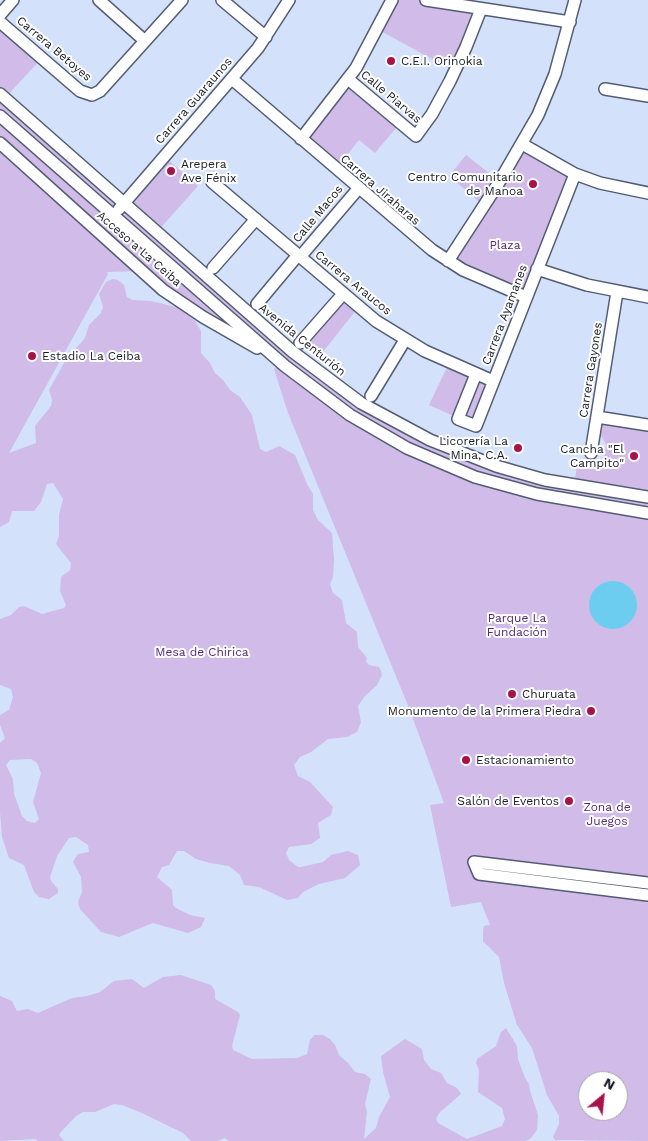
<!DOCTYPE html>
<html>
<head>
<meta charset="utf-8">
<style>
	body { margin:0 }
	#map { position:relative; width:648px; height:1141px; overflow:hidden; background:#d4e1fb; font-family:"Work Sans",sans-serif }
	canvas { display:block }
	.north { position:absolute; left:578px; top:1071px; width:50px; height:50px; box-sizing:border-box; background:#fff; border:1px solid #a3a4a8; border-radius:50%; rotate:28deg; font-size:14px; font-weight:700; line-height:20px; text-align:center; color:#181c25 }
	.north::after { content:''; display:block; margin:auto; width:18px; height:22px; background:#a7124b; clip-path:polygon(50% 0,100% 100%,50% 72%,0 100%) }
</style>
</head>
<body>
<div id="map">
<canvas width="648" height="1141"></canvas>
<div class="north">N</div>
</div>
<script>
const c = document.querySelector('canvas').getContext('2d');
c.lineJoin = 'round';
function paint(path, color) { c.fillStyle = color; c.fill(path, 'evenodd'); }
const poly = rows => new Path2D(rows.map(r => 'M' + r).join(''));
function trace(path, color, width, dash) { c.strokeStyle = color; c.lineWidth = width; c.lineCap = dash ? 'butt' : 'round'; c.setLineDash(dash || []); c.stroke(path); }
function drawText(font, color, halo, rows, align = 'center') {
  c.font = font + ' "Work Sans",sans-serif'; c.lineWidth = 4; c.setLineDash([]); c.textBaseline = 'middle'; c.strokeStyle = halo; c.fillStyle = color; for (const [text, x, y, turn = 0] of rows) {
    c.save(); c.translate(x, y); c.rotate((+turn || 0) * Math.PI / 180); c.textAlign = isNaN(turn) ? turn : align; if (halo) c.strokeText(text, 0, 0); c.fillText(text, 0, 0); c.restore();
  }
}
paint(poly([
	[392,0,426,0,481,9,454,71,377,29],
	[0,22,42,58,5,98,124,204,165,157,198,186,156,233,321,375,430,440,574,485,577,466,602,470,606,444,602,437,595,436,598,418,648,426,648,1141,555,1140,553,1137,559,1124,559,1116,547,1095,532,1048,517,1025,504,983,499,957,483,941,483,930,484,926,490,925,481,902,451,907,430,805,444,803,409,708,288,413,274,369,280,363,141,271,107,272,108,274,9,453,36,443,35,426,51,406,52,400,49,390,65,361,85,338,89,325,101,313,103,307,99,294,106,282,113,279,118,280,124,285,127,297,132,300,151,301,176,307,195,321,201,331,201,353,210,363,215,373,223,380,230,390,240,397,252,415,260,449,266,452,279,446,295,455,307,484,313,494,313,510,318,520,332,533,334,560,333,577,330,584,333,593,342,600,346,623,357,632,358,647,367,658,366,662,369,665,379,667,381,671,382,675,377,685,364,697,358,706,361,722,357,732,347,737,328,739,311,752,300,757,294,765,298,776,310,782,333,807,331,815,318,823,320,838,311,844,289,847,286,853,289,860,298,867,301,867,323,862,331,855,348,851,358,855,360,865,345,878,319,884,303,892,298,898,287,900,259,887,244,885,240,875,229,866,210,863,196,859,184,851,177,851,169,865,162,867,157,877,172,890,173,905,176,908,190,915,205,918,201,927,188,933,153,923,119,937,101,932,80,909,78,902,82,892,81,877,73,862,78,854,89,852,88,845,76,837,69,838,57,856,50,877,51,881,58,889,58,893,49,899,39,897,34,892,24,865,9,858,2,837,0,812,0,743,5,738,0,725,0,715,9,710,13,697,11,689,0,685,0,619,11,615,19,607,24,606,42,614,64,608,66,605,60,591,61,577,70,570,71,563,56,544,59,536,59,515,63,499,53,483,47,484,41,502,34,511,12,511,9,522,0,527],
	[31,759,37,763,41,773,33,802,39,819,35,823,27,821,22,816,14,794,13,779,6,765,10,760],
	[588,1081,618,1081,618,1111,588,1111],
	[348,79,400,123,375,153,359,140,336,169,301,139],
	[522,144,575,174,526,297,448,261],
	[466,155,499,181,483,205,449,176],
	[343,295,358,308,318,358,301,343],
	[449,363,493,381,476,426,429,405],
	[181,975,211,985,215,991,215,999,238,1012,240,1015,232,1046,233,1050,252,1059,297,1058,307,1054,310,1040,315,1035,323,1035,330,1039,335,1045,339,1055,348,1063,355,1072,365,1074,371,1079,365,1104,367,1112,364,1139,376,1128,379,1117,390,1097,383,1072,381,1056,405,1039,422,1049,424,1060,431,1069,441,1073,447,1083,457,1088,461,1094,439,1113,436,1119,438,1123,467,1139,502,1126,505,1119,502,1108,478,1092,479,1070,476,1063,477,1059,496,1046,501,1032,506,1028,517,1046,518,1059,525,1078,529,1084,530,1091,538,1115,537,1130,530,1139,525,1141,229,1141,225,1138,217,1141,191,1141,183,1133,144,1114,122,1105,114,1104,95,1112,83,1112,76,1116,61,1132,59,1135,64,1141,38,1141,35,1139,0,1141,0,996,12,1001,17,1011,28,1009,38,1013,72,998,87,996,100,992,114,981,132,979,144,988,163,977]
]), '#d0bbe9');
paint(poly([
	'589 605a24 24 0 1 1 48 0a24 24 0 1 1-48 0Z'
]), '#6ccdf0');
const minor = poly([
	[99,0,145,41],
	[222,0,266,37],
	[426,0,570,22],
	[0,15,13,0],
	[0,22,80,91,92,95,100,91,182,0],
	[232,79,432,250,463,270,526,297],
	[348,79,416,136,432,114,450,81,466,47,481,9],
	[605,89,648,96],
	[0,94,293,352,361,403,430,440,496,466,545,480,648,497],
	[0,116,285,366,350,415,407,448,475,477,537,494,648,513],
	[301,139,356,68,392,0],
	[0,143,163,290,203,317,257,348],
	[522,144,575,174,600,183,648,193],
	[212,182,376,321,425,351,493,381],
	[119,209,258,48,289,0],
	[300,257,358,189],
	[448,261,498,184,538,115,555,74,575,0],
	[213,268,256,219],
	[537,269,587,285,648,297],
	[257,304,298,255],
	[300,343,343,294],
	[476,374,458,419,476,426,575,174],
	[371,396,405,340],
	[597,417,648,425],
	[591,453,617,292],
	[648,883,474,862,479,874,648,895]
]);
trace(minor, '#525c73', 14);
trace(minor, '#fff', 11);
for (const [x, y, r, color] of [
	[391,61,5,"#a7124b"],
	[171,171,5,"#a7124b"],
	[533,184,5,"#a7124b"],
	[32,356,5,"#a7124b"],
	[518,448,5,"#a7124b"],
	[634,456,5,"#a7124b"],
	[512,694,5,"#a7124b"],
	[591,711,5,"#a7124b"],
	[466,760,5,"#a7124b"],
	[569,801,5,"#a7124b"]
]) { const dot = new Path2D(); dot.arc(x, y, r, 0, 2 * Math.PI); c.fillStyle = color; c.fill(dot); trace(dot, '#fff', 2); }
drawText('12px', '#181c25', '#fff', [
	["Carrera Betoyes",54,49,40],
	["Calle Piarvas",391,97,40],
	["Carrera Guaraunos",194,101,-49],
	["Carrera Jiraharas",380,190,41],
	["Calle Macos",318,214,-50],
	["Acceso a La Ceiba",139,249,41],
	["Carrera Araucos",353,283,39],
	["Carrera Ayamanes",505,315,-69],
	["Avenida Centurión",302,340,39],
	["Carrera Gayones",591,370,-81]
]);
drawText('12px', '#181c25', '#fff', [
	["C.E.I. Orinokia",401,61],
	["Arepera",181,164],
	["Ave Fénix",181,178],
	["Centro Comunitario",523,177,"right"],
	["de Manoa",523,191,"right"],
	["Estadio La Ceiba",42,356],
	["Licorería La",508,441,"right"],
	["Mina, C.A.",508,455,"right"],
	["Cancha \"El",624,449,"right"],
	["Campito\"",624,463,"right"],
	["Churuata",522,694],
	["Monumento de la Primera Piedra",581,711,"right"],
	["Estacionamiento",476,760],
	["Salón de Eventos",559,801,"right"]
], 'left');
drawText('12px', '#532879', '#fff', [
	["Plaza",505,245],
	["Parque La",517,618],
	["Fundación",517,632],
	["Mesa de Chirica",202,652],
	["Zona de",607,807],
	["Juegos",607,821]
]);
</script>
</body>
</html>
